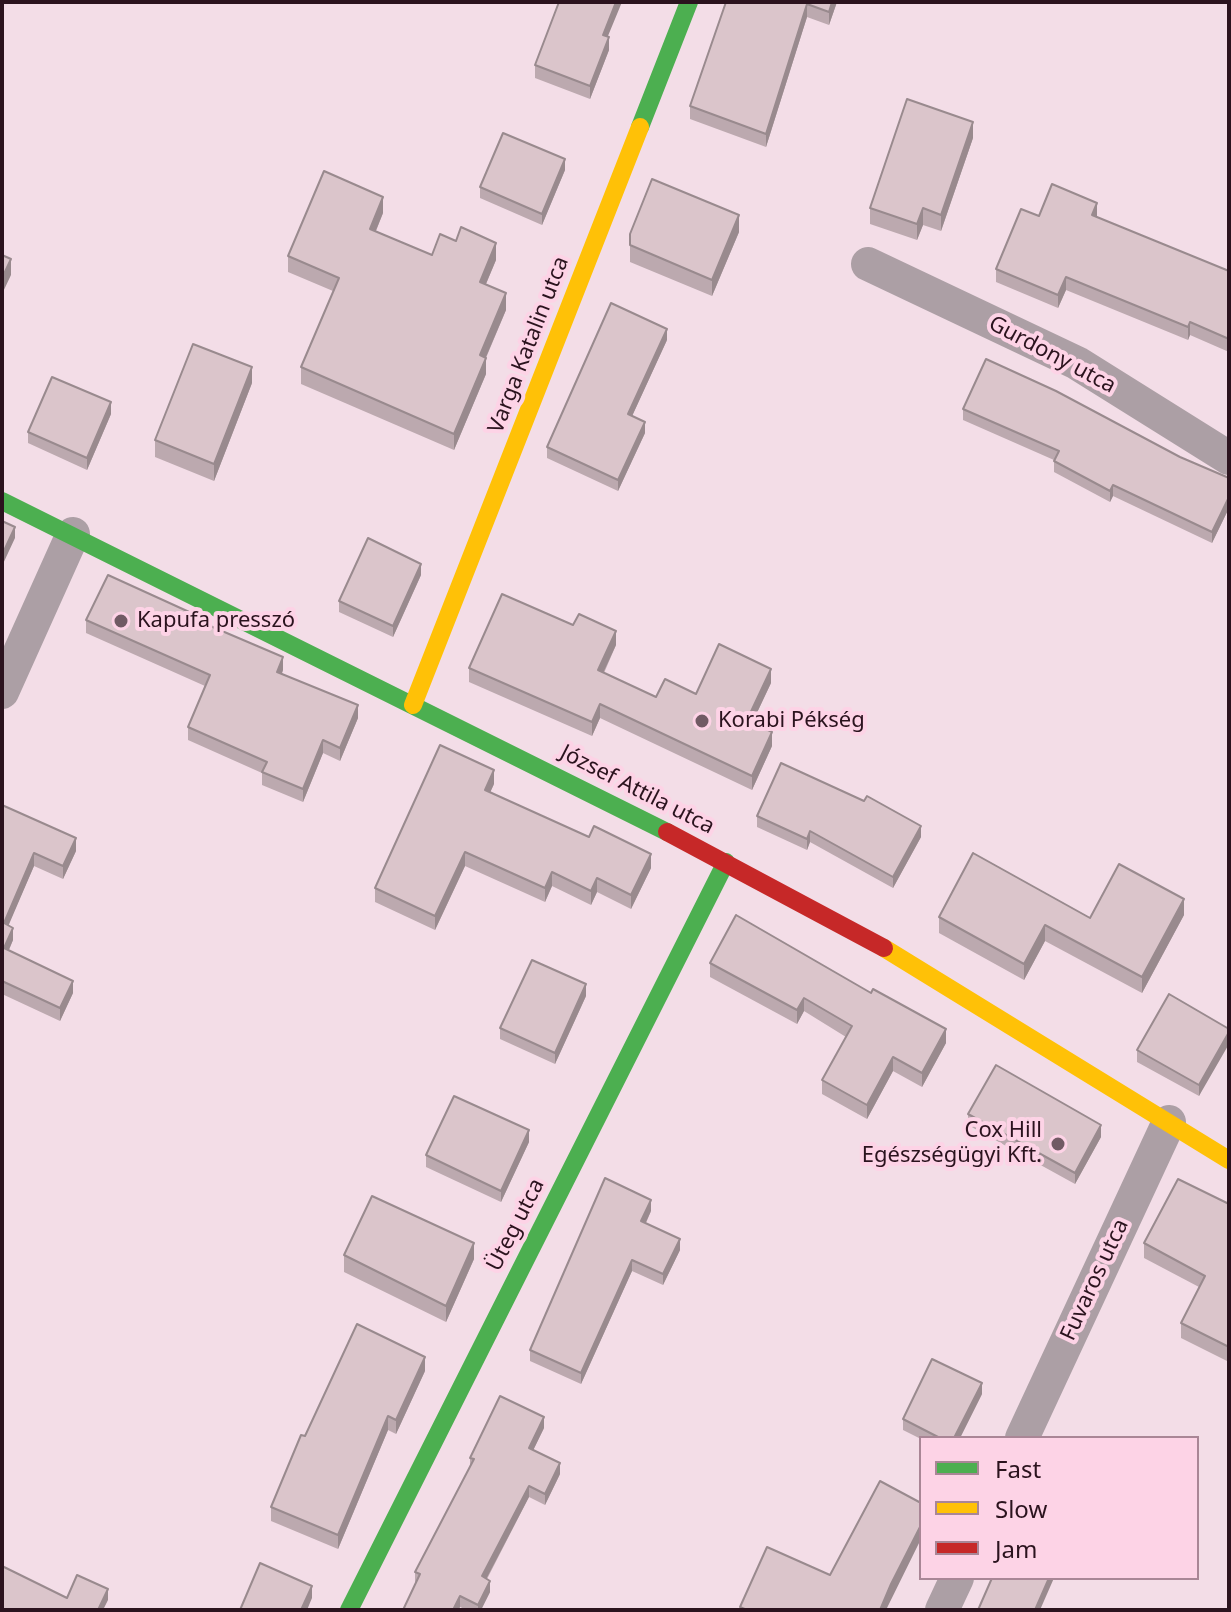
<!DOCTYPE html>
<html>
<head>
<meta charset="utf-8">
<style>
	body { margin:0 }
	#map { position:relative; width:1231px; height:1612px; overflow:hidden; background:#f3dde7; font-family:"Noto Sans",sans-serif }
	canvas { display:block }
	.frame { position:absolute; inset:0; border:4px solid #2b131e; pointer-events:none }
	.legend { position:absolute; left:919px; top:1436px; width:280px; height:144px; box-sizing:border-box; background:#fdd3e6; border:2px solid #a98696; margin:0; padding:10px 14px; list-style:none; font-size:24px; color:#2b131e }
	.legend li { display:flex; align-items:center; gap:16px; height:40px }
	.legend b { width:40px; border:2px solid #a98696 }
</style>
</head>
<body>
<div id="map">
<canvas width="1231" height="1612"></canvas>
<div class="frame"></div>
<ul class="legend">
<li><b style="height:10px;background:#4caf50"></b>Fast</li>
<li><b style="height:10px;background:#ffc107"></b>Slow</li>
<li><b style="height:10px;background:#c62828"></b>Jam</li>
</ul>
</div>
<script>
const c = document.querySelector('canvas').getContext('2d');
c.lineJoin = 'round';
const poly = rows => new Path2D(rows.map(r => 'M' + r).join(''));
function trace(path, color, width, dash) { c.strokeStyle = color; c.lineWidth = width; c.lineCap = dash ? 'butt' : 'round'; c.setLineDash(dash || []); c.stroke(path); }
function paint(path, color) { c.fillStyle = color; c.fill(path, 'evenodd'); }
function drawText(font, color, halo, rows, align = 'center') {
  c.font = font + ' "Noto Sans",sans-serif'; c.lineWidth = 8; c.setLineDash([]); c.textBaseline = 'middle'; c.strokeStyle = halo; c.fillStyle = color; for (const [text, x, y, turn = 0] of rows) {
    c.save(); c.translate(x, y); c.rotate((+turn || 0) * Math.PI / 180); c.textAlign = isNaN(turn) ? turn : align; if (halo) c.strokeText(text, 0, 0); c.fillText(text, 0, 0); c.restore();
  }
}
trace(poly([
	[868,264,1077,363,1229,458],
	[2,692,73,534],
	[1022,1438,1169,1122],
	[942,1610,957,1578]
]), '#ac9fa5', 34);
trace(poly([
	[640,127,689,2],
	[2,501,667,832],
	[349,1610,726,862]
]), '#4caf50', 18);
trace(poly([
	[413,705,640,127],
	[884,948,1229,1160]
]), '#ffc107', 18);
trace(poly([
	[667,832,884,948]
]), '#c62828', 18);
paint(poly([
	[726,2,837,2,829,25,807,17,766,147,690,119,690,106],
	[607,37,609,50,590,99,535,78,535,65],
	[973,138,941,231,923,225,917,240,870,224,870,208],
	[565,170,542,225,480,198,480,187],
	[383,213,376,231,432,255,496,260,486,284,506,310,486,358,486,374,454,450,301,384,301,367,333,291,288,272,288,256],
	[1039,216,1096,217,1229,271,1229,352,1190,335,1188,340,1066,290,1058,308,996,282,996,269],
	[739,232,712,296,630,262,630,234],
	[667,340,632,416,645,433,618,491,547,458,547,447],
	[252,383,214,481,155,457,155,440],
	[963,409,1180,457,1229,478,1229,508,1212,543,1113,496,1110,502,1054,472,1054,460,963,420],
	[111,414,87,470,28,443,28,432],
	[421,575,393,637,339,612,339,601],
	[86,620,209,626,283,670,282,674,358,718,340,761,323,753,303,802,262,785,262,773,188,740,188,727,205,686,86,633],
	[616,645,604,673,656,697,696,694,771,683,752,723,772,746,752,790,600,718,592,736,469,682,469,668],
	[494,784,490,792,651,868,631,909,597,892,591,905,552,886,545,902,465,866,435,930,375,902,375,888],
	[864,801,921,837,893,888,810,842,807,850,757,827,757,816],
	[2,805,76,851,63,879,34,866,8,925,13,940,9,950,73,993,60,1021,2,994],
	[1184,915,1142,993,1045,941,1024,980,939,933,939,917,1090,918],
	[710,963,946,1043,922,1087,893,1071,867,1119,822,1094,822,1080,846,1037,804,1011,797,1024,710,977],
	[586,996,555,1064,500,1039,500,1028],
	[1229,1029,1199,1096,1137,1062,1137,1050],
	[968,1114,1101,1137,1075,1184,968,1125],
	[529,1142,501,1202,426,1167,426,1155],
	[1229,1204,1229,1362,1181,1338,1181,1323,1199,1287,1144,1258,1144,1243],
	[651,1211,646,1223,680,1250,663,1285,632,1271,581,1384,530,1361,530,1350],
	[344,1255,474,1259,446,1322,344,1272],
	[425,1371,396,1434,388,1430,338,1549,271,1521,271,1507,305,1436],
	[982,1394,960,1438,921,1438,921,1439,903,1430,903,1419],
	[544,1428,533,1450,560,1474,545,1505,529,1497,487,1579,490,1592,481,1610,466,1610,415,1583,415,1572,470,1466,470,1458]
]), '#bca9af');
paint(poly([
	[616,2,622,2,603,48,603,35],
	[832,2,837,2,829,25,829,12],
	[807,4,807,17,766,147,766,134],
	[609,37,609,50,590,99,590,86],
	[973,122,973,138,941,231,941,215],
	[565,159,565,170,542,225,542,214],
	[383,197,383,213,370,245,370,229],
	[1097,203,1097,216,1092,228,1092,215],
	[923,208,923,225,917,240,917,224],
	[739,215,739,232,712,296,712,280],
	[496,243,496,260,480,298,480,282],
	[11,259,11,275,2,294,2,278],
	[1066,277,1066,290,1058,308,1058,295],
	[506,293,506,310,480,371,480,355],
	[1190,322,1190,335,1188,340,1188,327],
	[667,329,667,340,628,425,628,414],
	[486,358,486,374,454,450,454,434],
	[252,367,252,383,214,481,214,464],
	[111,402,111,414,87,470,87,458],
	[645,422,645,433,618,491,618,480],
	[1113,485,1113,496,1110,502,1110,491],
	[1229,497,1229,508,1212,543,1212,532],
	[15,527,15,538,2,566,2,555],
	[421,564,421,575,393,637,393,626],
	[616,631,616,645,598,684,598,670],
	[283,657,283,670,277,685,277,672],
	[771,669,771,683,747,734,747,720],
	[600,704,600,718,592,736,592,722],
	[358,705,358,718,340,761,340,748],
	[772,732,772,746,752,790,752,776],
	[323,740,323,753,303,802,303,789],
	[494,770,494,784,485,804,485,790],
	[921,826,921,837,893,888,893,877],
	[810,831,810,842,807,850,807,839],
	[76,838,76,851,63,879,63,866],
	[465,852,465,866,435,930,435,916],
	[34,853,34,866,4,936,4,923],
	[651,854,651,868,631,909,631,895],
	[552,872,552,886,545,902,545,888],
	[597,878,597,892,591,905,591,891],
	[1184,899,1184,915,1142,993,1142,977],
	[1045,925,1045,941,1024,980,1024,964],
	[13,928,13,940,4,961,4,948],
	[73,981,73,993,60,1021,60,1008],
	[586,984,586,996,555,1064,555,1053],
	[804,998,804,1011,797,1024,797,1010],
	[946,1029,946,1043,922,1087,922,1073],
	[1229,1032,1229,1044,1199,1096,1199,1085],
	[893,1057,893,1071,867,1119,867,1105],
	[1101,1125,1101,1137,1075,1184,1075,1173],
	[529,1130,529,1142,501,1202,501,1191],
	[651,1200,651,1211,641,1233,641,1221],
	[680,1239,680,1250,663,1285,663,1274],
	[474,1243,474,1259,446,1322,446,1306],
	[632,1260,632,1271,581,1384,581,1373],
	[425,1357,425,1371,396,1434,396,1420],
	[982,1383,982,1394,960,1438,954,1438],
	[388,1416,388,1430,338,1549,338,1535],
	[544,1417,544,1428,529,1459,529,1448],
	[560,1463,560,1474,545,1505,545,1494],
	[529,1486,529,1497,482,1587,482,1576],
	[921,1525,921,1539,886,1610,880,1610,891,1584],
	[1049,1578,1054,1578,1040,1610,1035,1610],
	[490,1581,490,1592,481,1610,478,1610,478,1605],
	[312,1586,312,1598,307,1610,301,1610],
	[108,1589,108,1600,103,1610,98,1610],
	[460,1596,460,1607,459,1610,453,1610]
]), '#998a8e');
const building = poly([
	[559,2,616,2,603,35,609,37,590,86,535,65,559,2],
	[726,2,832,2,829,12,807,4,766,134,690,106,726,2],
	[907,99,973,122,941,215,923,208,917,224,870,208,907,99],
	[503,133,565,159,542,214,480,187,503,133],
	[324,171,383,197,370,229,432,255,440,234,456,241,461,227,496,243,480,282,506,293,480,355,486,358,454,434,301,367,339,278,288,256,324,171],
	[652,179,739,215,712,280,630,245,630,234,652,179],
	[1052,184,1097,203,1092,215,1229,271,1229,339,1190,322,1188,327,1066,277,1058,295,996,269,1021,209,1039,216,1052,184],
	[2,255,11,259,2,278,2,255],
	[611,303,667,329,628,414,645,422,618,480,547,447,611,303],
	[193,344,252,367,214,464,155,440,193,344],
	[986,359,1056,391,1180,457,1229,478,1229,497,1212,532,1113,485,1110,491,1054,461,1059,451,963,409,986,359],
	[52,377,111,402,87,458,28,432,52,377],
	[2,521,15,527,2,555,2,521],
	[368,538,421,564,393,626,339,601,368,538],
	[108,575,209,621,208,625,283,657,277,672,358,705,340,748,323,740,303,789,262,772,267,762,188,727,210,675,86,620,108,575],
	[502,594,573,625,579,614,616,631,598,670,656,697,665,679,696,694,719,644,771,669,747,720,772,732,752,776,600,704,592,722,469,668,502,594],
	[440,745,494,770,485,790,589,837,594,826,651,854,631,895,597,878,591,891,552,872,545,888,465,852,435,916,375,888,440,745],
	[781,763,864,801,867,796,921,826,893,877,810,831,807,839,757,816,781,763],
	[2,805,76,838,63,866,34,853,4,923,13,928,4,948,73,981,60,1008,2,981,2,805],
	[973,853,1090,918,1119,864,1184,899,1142,977,1045,925,1024,964,939,917,973,853],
	[736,915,871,993,873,989,946,1029,922,1073,893,1057,867,1105,822,1080,852,1026,804,998,797,1010,710,963,736,915],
	[532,960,586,984,555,1053,500,1028,532,960],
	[1169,994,1229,1029,1229,1032,1199,1085,1137,1050,1169,994],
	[996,1065,1101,1125,1075,1173,968,1114,996,1065],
	[454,1096,529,1130,501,1191,426,1155,454,1096],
	[605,1178,651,1200,641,1221,680,1239,663,1274,632,1260,581,1373,530,1350,605,1178],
	[1178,1179,1229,1204,1229,1347,1181,1323,1205,1276,1144,1243,1178,1179],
	[372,1196,474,1243,446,1306,344,1255,372,1196],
	[357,1324,425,1357,396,1420,388,1416,338,1535,271,1507,301,1435,305,1436,357,1324],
	[932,1359,982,1383,954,1438,940,1438,903,1419,932,1359],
	[500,1396,544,1417,529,1448,560,1463,545,1494,529,1486,482,1576,490,1581,478,1605,460,1596,453,1610,403,1610,420,1574,415,1572,474,1459,470,1458,500,1396],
	[880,1481,921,1503,921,1525,891,1584,880,1610,747,1610,740,1607,767,1547,830,1575,880,1481],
	[260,1563,312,1586,301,1610,240,1610,260,1563],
	[2,1566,67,1598,77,1575,108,1589,98,1610,2,1610,2,1566],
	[992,1578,1049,1578,1035,1610,978,1610,992,1578]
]);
paint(building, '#dbc5cb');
trace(building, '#998a8e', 2);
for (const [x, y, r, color] of [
	[121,621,8,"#715a64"],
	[702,721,8,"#715a64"],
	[1058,1144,8,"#715a64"]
]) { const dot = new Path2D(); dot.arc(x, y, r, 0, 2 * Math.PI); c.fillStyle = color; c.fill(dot); trace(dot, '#fdd3e6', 3); }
drawText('22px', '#2b131e', '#fdd3e6', [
	["Varga Katalin utca",529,345,-69],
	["Gurdony utca",1052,355,28],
	["József Attila utca",637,790,27],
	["Üteg utca",516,1225,-63],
	["Fuvaros utca",1095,1280,-65]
]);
drawText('22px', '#2b131e', '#fdd3e6', [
	["Kapufa presszó",137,621],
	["Korabi Pékség",718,721],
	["Cox Hill",1042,1131,"right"],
	["Egészségügyi Kft.",1042,1156,"right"]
], 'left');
</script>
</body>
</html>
